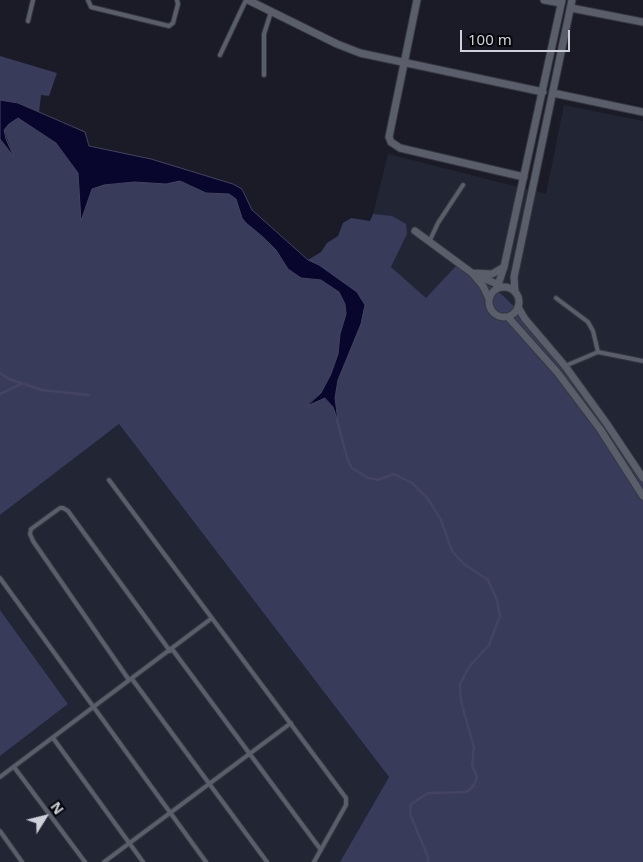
<!DOCTYPE html>
<html>
<head>
<meta charset="utf-8">
<style>
	body { margin:0 }
	#map { position:relative; width:643px; height:862px; overflow:hidden; background:#1a1b27; font-family:"Noto Sans",sans-serif }
	canvas { display:block }
	.north { position:absolute; left:20px; top:792px; width:50px; height:50px; -webkit-text-stroke:4px #06070b; paint-order:stroke; rotate:54deg; font-size:14px; font-weight:700; line-height:20px; text-align:center; color:#cfd1d9 }
	.north::after { content:''; display:block; margin:auto; width:18px; height:22px; background:#cfd1d9; clip-path:polygon(50% 0,100% 100%,50% 72%,0 100%) }
	.scale { position:absolute; left:460px; top:30px; width:110px; height:22px; box-sizing:border-box; border:2px solid #cfd1d9; border-top:0; padding-left:6px; font-size:15px; line-height:18px; white-space:nowrap; color:#cfd1d9; -webkit-text-stroke:4px #06070b; paint-order:stroke }
</style>
</head>
<body>
<div id="map">
<canvas width="643" height="862"></canvas>
<div class="north">N</div>
<div class="scale">100 m</div>
</div>
<script>
const c = document.querySelector('canvas').getContext('2d');
c.lineJoin = 'round';
function paint(path, color) { c.fillStyle = color; c.fill(path, 'evenodd'); }
const poly = rows => new Path2D(rows.map(r => 'M' + r).join(''));
function trace(path, color, width, dash) { c.strokeStyle = color; c.lineWidth = width; c.lineCap = dash ? 'butt' : 'round'; c.setLineDash(dash || []); c.stroke(path); }
paint(poly([
	[564,105,643,121,643,476,426,299,391,267,407,234,373,214,388,154,546,194],
	[119,424,389,777,340,862,0,862,0,756,68,704,0,610,0,515]
]), '#222534');
paint(poly([
	[0,56,57,73,49,96,41,95,39,113,85,132,89,146,150,159,118,171,18,103,0,100],
	[18,118,56,143,78,173,81,218,92,189,104,185,134,182,166,184,180,181,206,193,229,194,236,199,242,218,276,250,284,263,309,279,321,280,339,292,345,304,346,314,340,334,338,354,331,374,321,393,308,404,324,398,333,407,337,418,335,398,338,380,365,305,319,265,308,260,321,252,327,243,338,236,343,223,351,218,370,221,373,214,392,216,406,224,407,234,391,267,426,298,457,265,501,294,521,313,643,476,643,862,340,862,389,777,119,424,0,515,0,139,13,155,4,130,9,124],
	[0,610,68,704,0,756]
]), '#383c5a');
const water = poly([
	[0,100,18,103,85,132,89,146,151,159,233,184,242,189,252,210,308,260,319,265,357,292,365,305,361,324,338,380,335,398,338,421,333,407,325,398,307,406,321,393,331,374,338,354,340,334,346,314,345,304,339,292,321,280,301,278,288,269,276,250,263,237,246,223,242,218,236,199,229,194,206,193,180,181,166,184,134,182,104,185,92,189,81,221,78,173,56,143,18,118,9,124,4,130,6,139,14,157,0,139,0,100]
]);
paint(water, '#09062e');
trace(water, '#444361', 1);
trace(poly([
	[0,373,9,379,42,390,89,395],
	[0,394,21,384],
	[337,420,348,461,352,468,368,478,378,480,394,474,412,483,428,499,441,520,452,551,464,564,488,580,497,600,500,616,489,645,469,667,460,684,461,701,474,748,472,765,477,777,474,785,467,792,428,793,411,804,410,814,428,857,428,862]
]), '#444361', 2.5);
const lane = poly([
	[88,0,91,7,169,26,173,23,178,4,177,0],
	[28,21,33,0],
	[220,55,246,0],
	[264,75,264,34,271,12],
	[430,240,438,223,463,185],
	[556,298,588,322,593,331,598,352],
	[565,366,598,352,643,361],
	[109,480,346,798,346,805,314,862],
	[0,578,206,862],
	[172,649,321,850],
	[132,679,267,862],
	[129,680,33,541,30,534,31,529,60,508,63,508,68,511,170,651],
	[53,738,143,862],
	[14,767,85,862],
	[0,777,212,618],
	[0,831,22,862],
	[104,862,291,723]
]);
const street = poly([
	[248,0,337,44,360,53,543,92],
	[417,0,389,137,391,142,400,148,524,177],
	[544,0,561,3],
	[571,8,643,22],
	[553,93,643,112],
	[415,231,472,273,499,285],
	'489 302a15 15 0 1 1 30 0a15 15 0 1 1-30 0Z',
	[497,288,504,267,562,0],
	[515,292,514,277,572,0],
	[489,299,483,286,472,273,492,274,504,267],
	[518,307,525,319,565,366,607,424,643,478],
	[508,317,557,372,600,429,643,496]
]);
trace(lane, '#35373f', 6);
trace(street, '#35373f', 9);
trace(lane, '#5a5d6a', 4);
trace(street, '#5a5d6a', 7);
</script>
</body>
</html>
